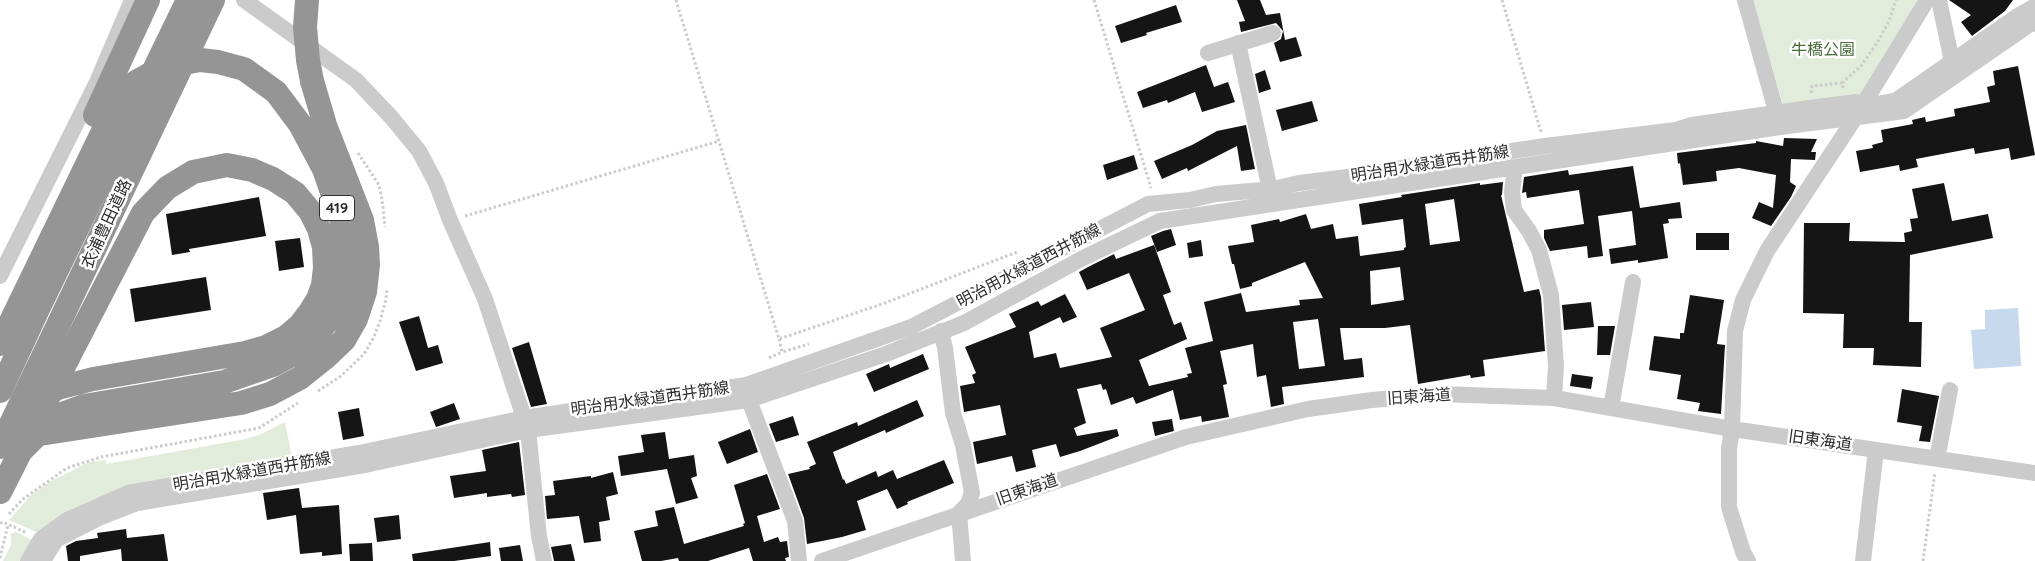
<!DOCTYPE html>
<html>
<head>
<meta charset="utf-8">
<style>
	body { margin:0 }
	canvas { display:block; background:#fff }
</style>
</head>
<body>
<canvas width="2035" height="561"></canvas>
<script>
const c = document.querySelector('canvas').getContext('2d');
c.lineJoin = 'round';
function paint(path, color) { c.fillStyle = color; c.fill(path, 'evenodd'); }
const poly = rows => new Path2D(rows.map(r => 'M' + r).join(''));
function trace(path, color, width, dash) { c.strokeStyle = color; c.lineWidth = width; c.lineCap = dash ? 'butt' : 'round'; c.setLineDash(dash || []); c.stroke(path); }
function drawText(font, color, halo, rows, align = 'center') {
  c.font = font + ' Quicksand,"Noto Sans JP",sans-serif'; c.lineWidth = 5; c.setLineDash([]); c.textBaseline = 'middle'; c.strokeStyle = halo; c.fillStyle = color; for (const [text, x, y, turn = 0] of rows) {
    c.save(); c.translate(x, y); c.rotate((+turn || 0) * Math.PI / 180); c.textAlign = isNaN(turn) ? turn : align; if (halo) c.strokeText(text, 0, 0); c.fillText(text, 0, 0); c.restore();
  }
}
paint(poly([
	[1753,0,1919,0,1861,95,1783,105],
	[285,422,293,462,41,534,9,520,31,495,51,481,89,462,106,460,106,464,246,439,261,434],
	[16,532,34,541,23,561,3,561,11,545,11,533]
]), '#e2ecdb');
paint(poly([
	[2018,308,2021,366,1974,369,1971,330,1985,329,1985,310]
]), '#c7d9ec');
paint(poly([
	[1237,0,1260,0,1266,15,1280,13,1285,40,1296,37,1302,56,1280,62,1274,43,1281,39,1283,31,1276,23,1241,32,1239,22,1245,21],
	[1949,0,2013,0,2005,11,1972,36,1961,22,1971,15],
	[1176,5,1182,22,1146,33,1147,35,1121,43,1115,26],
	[1206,65,1214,87,1228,82,1235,102,1202,112,1195,92,1168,103,1167,100,1143,108,1137,92],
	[2018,66,2035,155,2011,160,2009,148,1975,154,1974,148,1916,159,1918,167,1900,171,1899,165,1860,172,1856,151,1873,148,1872,145,1883,142,1881,130,1913,124,1912,120,1925,117,1926,122,1955,116,1954,109,1990,102,1987,87,1995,85,1993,71],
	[1265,70,1271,89,1259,93,1255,74],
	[1312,101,1318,121,1282,131,1276,110],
	[1246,125,1255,169,1241,171,1237,146,1188,171,1187,168,1162,179,1154,161,1192,145,1217,131],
	[1784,138,1817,139,1811,152,1816,152,1815,160,1791,159,1790,182,1796,186,1791,197,1771,226,1752,218,1759,202,1773,208,1776,175,1739,168,1716,171,1717,181,1683,185,1680,163,1678,164,1677,153,1756,143,1756,141,1783,146],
	[1134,155,1138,169,1107,180,1103,165],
	[1633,166,1640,208,1680,202,1682,218,1668,219,1669,223,1663,224,1668,258,1638,263,1638,260,1611,264,1609,249,1636,245,1632,211,1598,216,1603,256,1588,258,1587,246,1550,251,1544,238,1544,230,1584,224,1579,190,1527,198,1526,192,1522,193,1524,177,1568,170,1569,175],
	[1503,182,1502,195,1501,195,1524,292,1539,289,1541,297,1545,351,1483,360,1485,376,1471,378,1470,375,1418,384,1410,325,1385,328,1340,328,1344,360,1362,358,1364,377,1282,387,1284,404,1271,407,1266,375,1257,377,1253,344,1220,351,1227,384,1223,385,1229,417,1202,422,1201,416,1180,420,1173,390,1136,404,1133,397,1111,405,1106,389,1103,390,1101,384,1077,389,1086,423,1074,428,1077,436,1117,429,1119,436,1080,451,1060,457,1056,444,1032,450,1036,467,1016,472,1012,456,977,464,973,442,1006,435,1000,405,964,412,960,386,975,383,972,375,976,373,965,347,1016,327,1009,314,1038,301,1041,306,1065,294,1077,317,1063,323,1060,317,1029,332,1034,358,1056,353,1060,368,1112,357,1100,328,1145,310,1129,273,1087,290,1079,272,1088,267,1114,254,1116,259,1154,245,1171,292,1163,295,1174,325,1181,322,1187,339,1139,360,1149,386,1188,377,1187,374,1192,373,1185,348,1213,341,1204,302,1241,293,1246,312,1300,305,1299,300,1323,298,1305,262,1252,283,1252,286,1240,289,1234,264,1232,264,1228,246,1254,242,1251,225,1279,219,1280,222,1306,214,1311,229,1333,224,1336,239,1358,236,1360,256,1404,250,1404,248,1406,247,1403,219,1362,225,1359,204,1402,197,1401,195,1480,183,1480,185],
	[1454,199,1460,241,1430,245,1425,204],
	[1400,267,1404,300,1371,305,1370,271],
	[1318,319,1325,366,1299,369,1293,322],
	[1944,183,1952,221,1988,214,1993,238,1910,255,1909,322,1922,322,1921,367,1873,365,1874,348,1843,348,1844,314,1803,313,1804,223,1850,223,1849,241,1905,242,1904,233,1912,231,1910,219,1918,218,1912,189],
	[259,197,266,236,189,249,190,252,172,255,166,214],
	[1171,229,1176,245,1157,252,1151,236,1163,231],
	[1696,233,1729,233,1729,250,1696,250],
	[300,238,304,267,279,271,275,241],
	[1201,240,1203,256,1189,258,1187,243],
	[206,277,211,310,135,322,130,289],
	[1690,295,1724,300,1717,344,1725,345,1721,414,1698,411,1700,403,1677,399,1681,375,1649,370,1654,336,1680,339,1680,333,1684,333],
	[1591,302,1594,327,1564,330,1562,305],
	[419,316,428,348,438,345,443,363,416,371,399,322],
	[1598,326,1615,326,1610,355,1597,355],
	[529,342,547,404,531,407,512,348],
	[923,354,929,369,874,392,866,374,889,364,890,368],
	[1572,374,1593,377,1591,389,1570,386],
	[1902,389,1939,396,1930,442,1919,441,1922,426,1897,422],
	[917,400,924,416,886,433,885,430,833,452,843,480,844,479,846,484,876,471,878,477,893,470,897,479,944,460,954,483,907,502,908,504,897,509,887,489,857,501,866,530,842,537,807,544,804,518,788,474,810,469,809,467,816,464,807,442,857,422,858,426],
	[454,403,460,419,436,427,430,412],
	[359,408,364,436,343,440,338,412],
	[793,416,799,435,776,442,769,424],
	[1172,419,1174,431,1155,436,1152,422],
	[750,429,758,452,727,464,718,442],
	[665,432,669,459,694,455,697,476,691,478,698,498,676,504,667,469,621,476,618,456,644,452,641,435],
	[519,442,525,495,512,497,511,494,487,497,487,493,454,498,450,476,486,471,482,450],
	[613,472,618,494,606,497,610,520,599,522,601,541,584,543,579,516,547,519,545,496,555,495,553,481,591,476,591,478],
	[767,474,780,509,757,516,764,542,778,537,780,542,787,541,789,557,785,558,786,561,753,561,749,548,708,561,679,561,678,558,661,561,642,561,634,531,658,526,655,511,674,507,684,544,744,526,743,524,745,523,734,485],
	[299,488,302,508,339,505,342,554,322,556,322,552,300,554,296,515,267,520,263,493],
	[399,515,401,539,377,542,374,518],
	[126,529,127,538,164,534,168,561,122,561,121,549,80,556,80,561,68,561,66,546,76,541,98,538,97,533],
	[490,542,491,556,454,561,413,561,412,554],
	[372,543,373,561,350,561,349,544],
	[571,544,575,561,554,561,551,547],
	[520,545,523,561,501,561,499,548]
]), '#151515');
trace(poly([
	[676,0,779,339,885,303,1017,252],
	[1094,0,1151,188],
	[1502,0,1541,132],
	[1843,88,1842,83,1861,66,1879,40,1889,21,1896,0],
	[1811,93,1812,86,1842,83],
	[358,153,379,185,382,199,385,227],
	[465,216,719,141],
	[779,339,782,352,809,344],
	[769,358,782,352],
	[318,391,341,376,364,354,374,337,380,321,386,299,387,289],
	[9,514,23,499,67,468,101,457,259,428,298,403],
	[0,523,3,522,27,533],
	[0,558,8,525],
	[1923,561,1935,472]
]), '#cbcbcb', 3, [2.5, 2.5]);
trace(poly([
	[244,0,356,80,391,117,419,151,436,183,450,220,485,299,528,430,539,536,544,561],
	[1745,0,1779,122],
	[1939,0,1954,71],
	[1238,43,1272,199],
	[1208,53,1273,33],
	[1515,167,1512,192,1514,210,1529,231,1539,250,1551,295,1556,366,1554,398],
	[0,276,97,82,132,0],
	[941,331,945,348,953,413,963,445,972,493,968,504,959,513,963,561],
	[749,400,795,521,799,561],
	[1611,408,1633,282],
	[1937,459,1950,390],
	[28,561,41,539,67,520,128,493,359,453,524,418,746,385,911,327,1148,204,1190,200,1216,194,1273,189,1299,183,1372,174,1406,167,1465,161,1485,155,1545,146,1676,130,1692,125,1810,108,1856,102,1871,105,1895,101,2016,17,2035,6],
	[43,561,56,540,101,517,137,503,365,465,528,430,749,400,886,354,964,323,1083,258,1160,221,1780,127,1904,111,2029,25,2035,23],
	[822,561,1186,437,1308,409,1372,400,1440,394,1554,398,1732,429,2035,473],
	[1748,561,1743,552,1729,507,1729,449,1732,429,1735,331,1743,300,1767,251,1855,118,1927,0],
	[1863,561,1876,450]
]), '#cbcbcb', 16);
trace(poly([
	[95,115,148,0],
	[0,344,107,123,120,98,136,82,163,67,200,60,218,62,244,69,276,92,300,124,324,169,342,222,347,244,349,267,344,290,335,312,317,334,297,352,273,365,224,382,84,406,62,414,38,434,23,449],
	[37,398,58,388,93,379,245,353,266,347,286,337,300,325,310,312,318,299,323,285,325,268,324,247,319,229,310,211,295,193,273,179,252,170,227,165,193,172,167,188,143,213,69,356],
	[40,434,241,403,270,394,300,378,325,358,344,340,356,319,365,292,368,265,367,247,362,220,325,125,312,81]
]), '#959595', 24);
trace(poly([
	[307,0,305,27,308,60,312,81],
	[0,391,38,309,188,0],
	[0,447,213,0],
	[0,492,69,356]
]), '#959595', 24);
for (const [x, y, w] of [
	[337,208,35]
]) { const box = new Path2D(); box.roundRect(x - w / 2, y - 12.5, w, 25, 4); c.fillStyle = '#fff'; c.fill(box); trace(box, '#2e2e2e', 1); }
drawText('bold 15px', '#2e2e2e', null, [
	["419",337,208]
]);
drawText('16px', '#4a6b3a', '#fff', [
	["牛橋公園",1823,50]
]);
drawText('16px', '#2e2e2e', '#fff', [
	["明治用水緑道西井筋線",1430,164,-9],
	["衣浦豊田道路",107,224,-65],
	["明治用水緑道西井筋線",1029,266,-28],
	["旧東海道",1419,397,-4],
	["明治用水緑道西井筋線",650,399,-8],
	["旧東海道",1820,441,8],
	["明治用水緑道西井筋線",252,472,-10],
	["旧東海道",1027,490,-19]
]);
</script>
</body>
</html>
